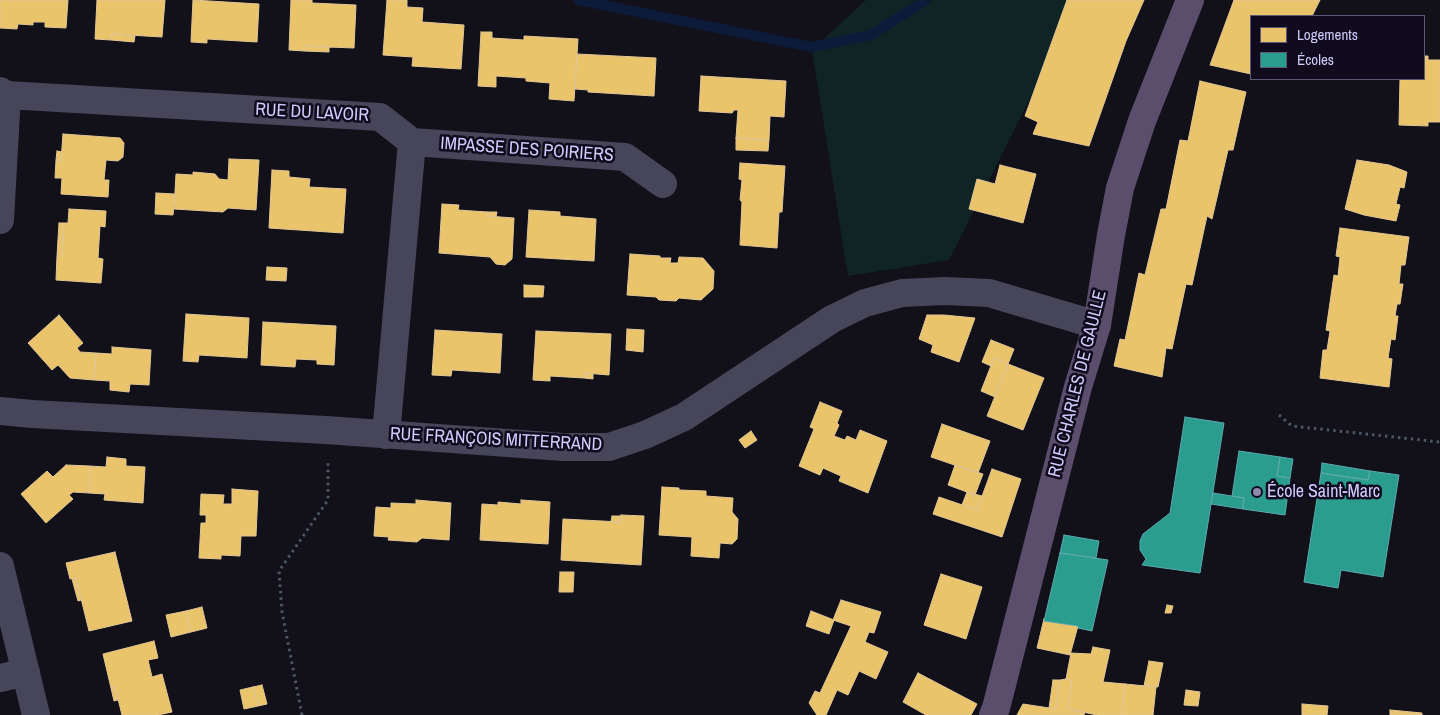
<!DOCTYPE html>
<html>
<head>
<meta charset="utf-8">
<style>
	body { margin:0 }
	#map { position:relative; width:1440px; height:715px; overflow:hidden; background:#121019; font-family:"Archivo Narrow",sans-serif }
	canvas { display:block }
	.legend { position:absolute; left:1250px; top:15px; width:175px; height:65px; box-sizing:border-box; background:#100c1d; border:1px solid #5e5877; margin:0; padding:6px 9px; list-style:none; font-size:15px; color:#d2cafd }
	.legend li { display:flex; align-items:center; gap:10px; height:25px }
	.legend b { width:25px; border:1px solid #5e5877 }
</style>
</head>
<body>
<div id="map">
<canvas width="1440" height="715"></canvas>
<ul class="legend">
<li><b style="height:14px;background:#e9c46a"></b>Logements</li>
<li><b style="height:14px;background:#2a9d8f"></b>Écoles</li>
</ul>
</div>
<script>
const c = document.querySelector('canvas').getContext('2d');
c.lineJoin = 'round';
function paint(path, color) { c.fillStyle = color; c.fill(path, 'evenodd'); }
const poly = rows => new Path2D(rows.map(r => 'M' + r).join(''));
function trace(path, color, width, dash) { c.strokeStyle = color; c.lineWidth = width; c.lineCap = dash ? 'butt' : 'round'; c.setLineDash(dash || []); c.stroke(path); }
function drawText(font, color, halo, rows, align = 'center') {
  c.font = font + ' "Archivo Narrow",sans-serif'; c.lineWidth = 5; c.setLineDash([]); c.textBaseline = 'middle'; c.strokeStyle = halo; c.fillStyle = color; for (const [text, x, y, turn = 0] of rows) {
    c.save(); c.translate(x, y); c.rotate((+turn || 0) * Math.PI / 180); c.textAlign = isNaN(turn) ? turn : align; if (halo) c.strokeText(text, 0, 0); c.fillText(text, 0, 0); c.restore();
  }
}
paint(poly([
	[866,0,1079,0,949,260,848,276,812,50]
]), '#102425');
const homes = poly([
	[0,0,68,0,66,28,45,27,45,22,33,22,33,25,18,24,17,29,0,28,0,0],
	[97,0,165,0,162,37,112,34,111,40,95,39,97,0],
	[193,0,259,4,257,42,207,39,207,43,191,42,193,0],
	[291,0,312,0,312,3,356,5,354,48,304,46,304,51,289,50,291,0],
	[387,0,407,0,407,7,423,8,422,22,464,25,461,69,412,66,413,57,383,55,387,0],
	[1067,0,1144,0,1126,41,1089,146,1033,134,1038,122,1025,116,1067,0],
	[1234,0,1320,0,1312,16,1251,16,1251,74,1210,65,1234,0],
	[481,32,492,32,492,38,524,40,524,36,578,39,574,101,549,99,550,83,526,81,526,78,496,76,496,87,478,86,481,32],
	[112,34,135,36,134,42,111,40,112,34],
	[304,46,329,47,329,52,304,51,304,46],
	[577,54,656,58,654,96,588,92,588,90,575,89,577,54],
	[1424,56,1428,56,1428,60,1440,60,1440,122,1428,122,1428,126,1399,125,1400,79,1424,79,1424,56],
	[701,76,786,81,784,117,770,116,769,140,736,138,738,110,734,110,732,113,699,111,701,76],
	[1200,81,1246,92,1233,150,1228,150,1212,219,1207,216,1192,285,1186,284,1172,349,1166,348,1162,377,1114,366,1120,339,1125,340,1139,273,1145,275,1161,209,1166,209,1180,140,1188,141,1200,81],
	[63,134,120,138,124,143,123,157,118,161,106,160,104,180,109,180,108,197,61,194,62,178,55,178,56,160,61,161,63,134],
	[736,138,769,140,768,151,736,150,736,138],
	[57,151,62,152,61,161,56,160,57,151],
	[229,159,259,160,256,210,228,208,223,212,174,209,176,174,193,175,193,172,215,174,219,179,228,180,229,159],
	[1357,160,1389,165,1407,172,1404,188,1400,187,1396,204,1400,205,1396,221,1364,215,1345,209,1357,160],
	[740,163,785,166,782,212,779,212,777,248,740,245,742,202,740,200,742,180,739,179,740,163],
	[1000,165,1036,174,1023,223,969,209,977,179,995,184,1000,165],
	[272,170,289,171,289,177,310,179,309,187,346,189,343,233,269,228,272,170],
	[156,193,175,194,173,215,155,214,156,193],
	[442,204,459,205,458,210,487,212,487,216,514,218,512,259,505,265,496,264,490,257,439,253,442,204],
	[69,209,106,211,105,227,100,226,98,258,103,259,101,283,56,280,57,256,62,256,64,223,68,223,69,209],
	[529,210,560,212,560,216,596,219,594,261,526,257,529,210],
	[487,212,497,212,496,217,487,216,487,212],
	[59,223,64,223,62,256,57,256,59,223],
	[1340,228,1409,237,1405,265,1401,265,1399,284,1403,284,1400,304,1397,304,1395,316,1398,316,1395,340,1391,339,1388,358,1392,359,1389,387,1320,378,1323,350,1327,350,1330,331,1326,330,1334,275,1338,276,1340,257,1336,256,1340,228],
	[630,254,660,256,660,258,671,258,670,263,678,263,679,257,703,258,714,271,713,289,701,300,679,298,676,301,659,300,656,297,627,295,630,254],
	[267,267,287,268,286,281,266,280,267,267],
	[524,285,544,286,543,297,524,297,524,285],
	[186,314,249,318,247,358,199,355,198,362,183,361,186,314],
	[59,315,83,343,77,348,80,352,96,353,94,380,70,378,58,365,52,370,28,343,59,315],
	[927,315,944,315,975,318,959,362,931,352,933,345,919,339,927,315],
	[263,322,336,326,334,365,317,364,317,360,296,359,295,367,261,365,263,322],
	[627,329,644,330,643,352,626,350,627,329],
	[435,330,502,334,500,373,452,370,451,376,432,375,435,330],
	[536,331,611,334,609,375,585,373,584,378,550,376,550,381,533,380,536,331],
	[991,340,1014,349,1008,364,994,358,991,366,982,362,991,340],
	[112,347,151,350,149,385,130,384,129,392,110,390,110,381,94,380,96,353,112,354,112,347],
	[994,358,1008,364,995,397,981,391,994,358],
	[1008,364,1044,378,1023,430,987,416,1008,364],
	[585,373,593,374,593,379,584,378,585,373],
	[820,402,842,411,837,423,839,425,834,436,845,440,847,436,856,440,860,430,887,441,868,493,839,481,841,476,823,468,820,475,799,466,814,429,810,427,820,402],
	[942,424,990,441,978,473,931,457,942,424],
	[751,431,757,440,745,448,739,440,751,431],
	[107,457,126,459,126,466,145,467,143,503,104,500,105,494,89,493,90,466,106,467,107,457],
	[66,465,90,466,89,493,73,492,69,495,73,499,46,523,21,494,47,471,53,477,66,465],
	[955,465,983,474,975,495,948,485,955,465],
	[992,469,1021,479,1002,537,933,514,939,497,977,510,992,469],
	[662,487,679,488,679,490,706,491,706,496,733,498,732,512,738,519,737,539,732,544,720,543,719,558,691,556,692,537,659,535,662,487],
	[232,489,258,491,256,536,241,536,240,556,221,555,221,559,199,558,201,523,206,523,206,515,200,515,201,494,224,495,223,504,232,504,232,489],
	[967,492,982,496,977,510,962,505,967,492],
	[416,500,451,503,449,540,422,538,417,542,388,540,389,537,374,536,376,507,391,508,391,503,416,504,416,500],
	[521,500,550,502,548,544,480,540,482,504,498,505,498,502,521,504,521,500],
	[621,515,644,516,641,565,561,560,563,519,621,522,621,515],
	[612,516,621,516,621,522,611,522,612,516],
	[115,552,132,621,89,631,76,578,70,579,66,563,115,552],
	[560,572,574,572,573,592,559,592,560,572],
	[941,574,982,587,966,639,924,625,941,574],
	[76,578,81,600,78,601,72,579,76,578],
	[841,600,881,612,874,633,869,632,865,642,888,652,876,679,859,671,848,695,837,690,826,715,817,715,809,703,815,691,820,693,851,626,833,620,841,600],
	[1167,605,1173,606,1171,613,1165,613,1167,605],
	[202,607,207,628,191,632,186,611,202,607],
	[186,611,191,632,171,637,166,615,186,611],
	[811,611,834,620,829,634,806,626,811,611],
	[1044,619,1044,621,1078,626,1070,655,1037,648,1044,619],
	[154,641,158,658,148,660,152,677,162,674,172,712,158,715,122,715,115,687,111,688,103,654,154,641],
	[1093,647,1110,650,1103,682,1125,684,1122,715,1097,715,1068,709,1072,681,1066,679,1071,653,1091,654,1093,647],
	[1149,661,1163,663,1158,687,1144,686,1149,661],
	[918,673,977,704,971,715,926,715,903,702,918,673],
	[1066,679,1072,681,1068,709,1085,712,1084,715,1017,715,1023,704,1056,709,1060,680,1066,679],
	[1053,680,1060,680,1056,709,1049,708,1053,680],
	[1125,684,1156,687,1153,715,1122,715,1125,684],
	[262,685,267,704,258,706,253,687,262,685],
	[115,687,118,700,114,701,111,688,115,687],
	[253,687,258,706,244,709,240,690,253,687],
	[1186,690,1200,692,1198,706,1184,705,1186,690],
	[1302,704,1328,706,1327,715,1302,715,1302,704],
	[1390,710,1422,713,1422,715,1390,715,1390,710]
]);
paint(homes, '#e9c46a');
trace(homes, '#e2c696', 1);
const schools = poly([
	[1185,417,1224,423,1200,573,1142,565,1146,559,1140,550,1140,541,1143,534,1170,513,1185,417],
	[1239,451,1280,457,1277,476,1290,478,1285,515,1243,509,1244,498,1232,496,1239,451],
	[1280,457,1293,459,1290,478,1277,476,1280,457],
	[1322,463,1370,471,1368,480,1321,473,1322,463],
	[1370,471,1399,475,1383,577,1341,570,1338,588,1304,582,1321,473,1368,480,1370,471],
	[1213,493,1244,498,1243,509,1211,504,1213,493],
	[1064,535,1099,541,1096,558,1060,553,1064,535],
	[1060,553,1108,560,1092,631,1078,628,1078,626,1044,621,1060,553]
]);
paint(schools, '#2a9d8f');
trace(schools, '#5caab0', 1);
trace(poly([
	[579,0,811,47,871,35,926,0]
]), '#0d1b3a', 10);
trace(poly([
	[1279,415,1292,426,1440,442],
	[302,715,282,612,279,571,328,500,328,461]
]), '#4a5765', 3, [2.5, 4]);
trace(poly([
	[0,91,7,95,380,117,412,142,386,435],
	[412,142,625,157,663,184],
	[0,220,7,95],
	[0,411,32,414,326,430,563,447,609,447,645,435,684,417,832,319,865,303,902,293,945,291,989,293,1097,325],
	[0,566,36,715],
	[0,678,26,672]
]), '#47455a', 28);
trace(poly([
	[993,715,996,708,1078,387,1097,325,1111,235,1120,188,1142,121,1190,0]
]), '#5b4e6c', 28);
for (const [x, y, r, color] of [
	[1257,492,5,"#8f89ad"]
]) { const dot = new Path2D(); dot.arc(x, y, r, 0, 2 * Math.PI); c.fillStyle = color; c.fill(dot); trace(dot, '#100c1d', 2); }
drawText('18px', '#d2cafd', '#100c1d', [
	["RUE DU LAVOIR",312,113,3],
	["IMPASSE DES POIRIERS",527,150,4],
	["RUE CHARLES DE GAULLE",1078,384,-76],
	["RUE FRANÇOIS MITTERRAND",496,440,3]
]);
drawText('18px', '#d2cafd', '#100c1d', [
	["École Saint-Marc",1267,492]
], 'left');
</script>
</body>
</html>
